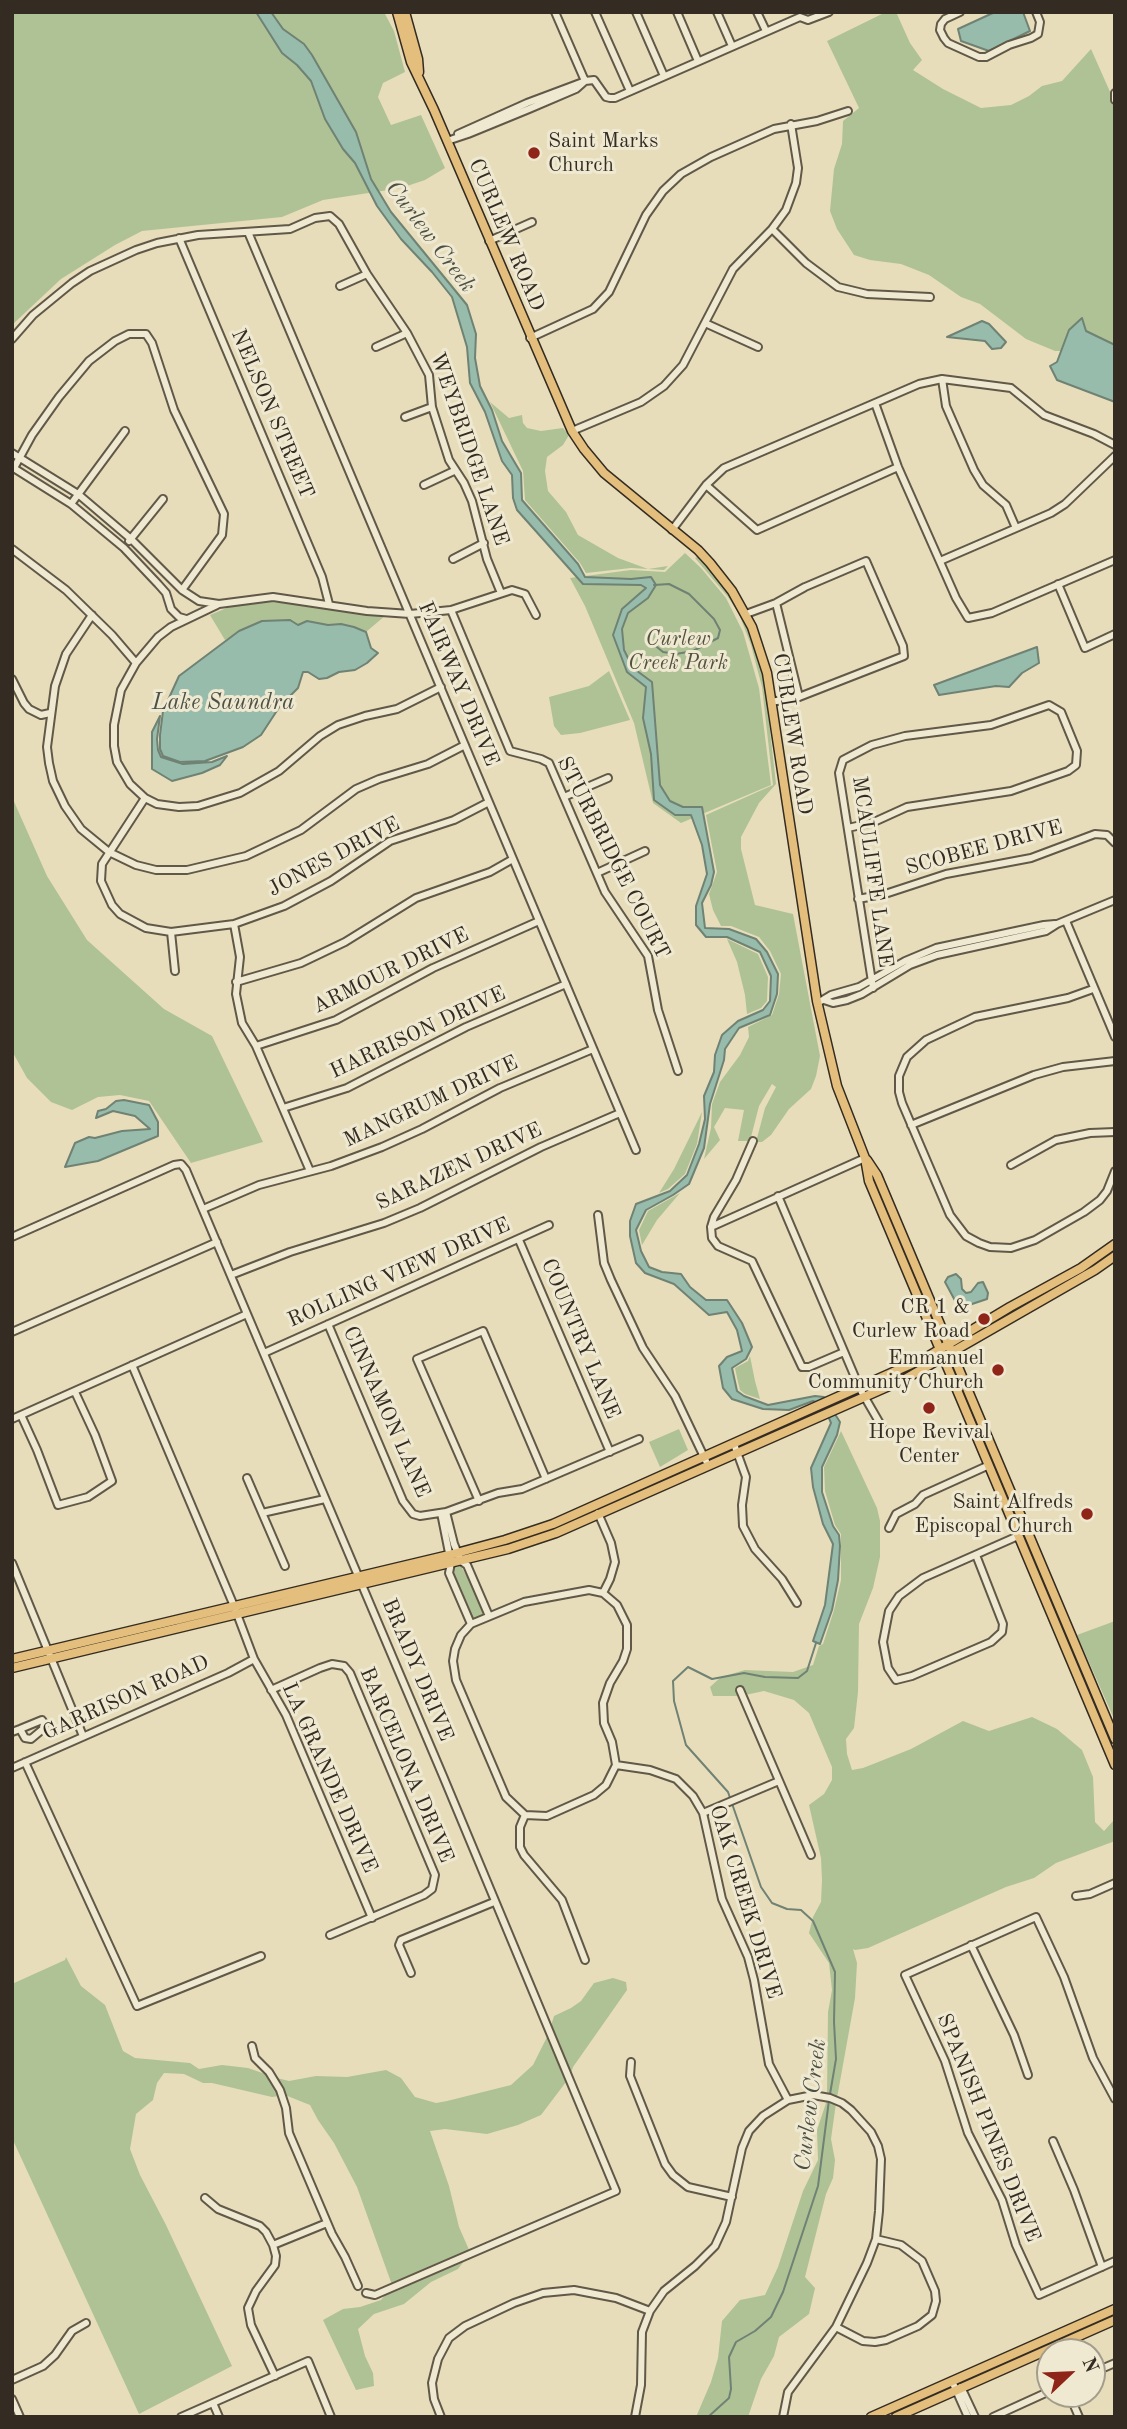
<!DOCTYPE html>
<html>
<head>
<meta charset="utf-8">
<style>
	body { margin:0 }
	#map { position:relative; width:1127px; height:2429px; overflow:hidden; background:#e7ddba; font-family:"Old Standard TT",serif }
	canvas { display:block }
	.frame { position:absolute; inset:0; border:14px solid #342c22; pointer-events:none }
	.north { position:absolute; left:1036px; top:2338px; width:70px; height:70px; box-sizing:border-box; background:#efe9d2; border:2px solid #a49d8c; border-radius:50%; rotate:67deg; font-size:19px; font-weight:700; line-height:28px; text-align:center; color:#342c22 }
	.north::after { content:''; display:block; margin:auto; width:24px; height:32px; background:#8f2418; clip-path:polygon(50% 0,100% 100%,50% 72%,0 100%) }
</style>
</head>
<body>
<div id="map">
<canvas width="1127" height="2429"></canvas>
<div class="frame"></div>
<div class="north">N</div>
</div>
<script>
const c = document.querySelector('canvas').getContext('2d');
c.lineJoin = 'round';
function paint(path, color) { c.fillStyle = color; c.fill(path, 'evenodd'); }
const poly = rows => new Path2D(rows.map(r => 'M' + r).join(''));
function trace(path, color, width, dash) { c.strokeStyle = color; c.lineWidth = width; c.lineCap = dash ? 'butt' : 'round'; c.setLineDash(dash || []); c.stroke(path); }
function drawText(font, color, halo, rows, align = 'center') {
  c.font = font + ' "Old Standard TT",serif'; c.lineWidth = 6; c.setLineDash([]); c.textBaseline = 'middle'; c.strokeStyle = halo; c.fillStyle = color; for (const [text, x, y, turn = 0] of rows) {
    c.save(); c.translate(x, y); c.rotate((+turn || 0) * Math.PI / 180); c.textAlign = isNaN(turn) ? turn : align; if (halo) c.strokeText(text, 0, 0); c.fillText(text, 0, 0); c.restore();
  }
}
paint(poly([
	[12,12,384,12,394,31,405,72,383,83,378,97,391,125,421,115,445,168,425,180,401,188,323,200,282,217,142,231,115,245,61,279,12,325],
	[886,12,896,12,910,43,922,60,913,70,943,89,981,108,1011,105,1029,96,1042,86,1062,81,1091,49,1111,94,1115,108,1115,345,1086,331,1082,319,1069,330,1061,351,1055,351,1026,339,980,304,961,297,929,275,901,264,870,260,854,255,837,229,830,211,834,169,842,144,843,121,859,108,827,41],
	[490,402,509,418,522,415,523,423,527,428,541,431,563,428,569,435,563,445,547,457,545,471,548,491,566,512,578,535,618,558,648,569,668,566,664,570,631,568,586,573,580,563,525,500,523,471],
	[685,553,701,568,726,598,743,632,759,688,771,785,681,823,653,803,634,723,585,606,570,578,631,570,665,572],
	[699,556,722,582,749,628,764,677,776,784,759,803,741,837,741,849,755,905,793,914,820,1056,816,1076,811,1089,789,1109,771,1135,762,1142,756,1142,765,1108,776,1087,772,1084,759,1106,750,1141,738,1141,744,1110,725,1108,714,1127,720,1140,704,1159,711,1128,712,1104,720,1082,740,1055,749,1037,748,1027,772,1015,779,994,781,974,770,951,759,937,731,926,721,926,713,910,709,894,717,872,706,815,773,785,762,687,751,645,739,614,728,597,695,558],
	[270,602,311,605,386,615,366,632,341,624,328,625,307,621,298,625,290,620,262,621,225,640,210,615,229,607],
	[609,671,630,720,580,733,561,735,554,726,549,697,589,686],
	[12,797,47,876,87,940,164,1009,212,1036,263,1142,191,1163,149,1101,120,1095,98,1097,72,1110,51,1102,27,1078,12,1051],
	[727,939,758,954,768,977,767,1001,761,1008,747,1014,745,995,737,962],
	[702,1112,697,1144,685,1174,668,1189,659,1193,674,1169],
	[680,1193,657,1220,642,1245,639,1230,648,1211],
	[750,1356,755,1381,760,1399,745,1394,740,1390,738,1382,735,1368,748,1361],
	[679,1429,688,1450,660,1467,649,1442],
	[841,1431,877,1508,880,1521,880,1557,873,1588,859,1624,858,1692,854,1728,846,1739,847,1754,852,1770,863,1768,911,1749,963,1721,989,1731,1032,1717,1057,1729,1082,1750,1093,1777,1095,1822,1104,1831,1115,1819,1115,1841,1056,1863,1034,1878,1006,1887,868,1948,855,1950,853,1949,857,1963,855,1998,837,2098,827,2094,828,2012,832,1990,829,1963,809,1933,813,1917,821,1902,822,1880,821,1858,809,1805,824,1794,832,1780,832,1767,809,1713,794,1700,764,1691,745,1695,741,1686,736,1689,739,1696,713,1696,710,1687,721,1677,745,1670,793,1672,813,1665,819,1646,823,1644,834,1610,841,1580,841,1534,835,1525,825,1491,824,1467],
	[460,1565,472,1584,484,1612,482,1616,474,1620,471,1617,453,1576,454,1566],
	[1115,1621,1115,1721,1077,1635],
	[66,1957,81,1986,105,2005,123,2051,135,2058,190,2063,199,2069,222,2065,248,2068,268,2075,279,2096,272,2097,212,2083,203,2083,184,2074,164,2073,157,2083,153,2100,136,2114,130,2149,140,2175,166,2225,232,2366,139,2414,12,2138,12,1984,65,1960],
	[613,1978,626,1982,627,1990,573,2067,570,2076,550,2029,554,2016,571,2008,581,2001,594,1983],
	[547,2037,566,2082,541,2115,518,2125,487,2134,445,2129,430,2131,449,2186,459,2227,470,2252,392,2285,357,2187,334,2143,318,2120,310,2105,285,2095,277,2078,289,2081,316,2076,347,2077,386,2070,401,2078,415,2097,436,2103,447,2101,511,2085,533,2065],
	[827,2100,836,2103,831,2139,835,2160,833,2178,826,2194,805,2277,815,2288,809,2314,779,2337,774,2356,761,2379,748,2417,696,2417,711,2382,718,2358,722,2321,740,2300,765,2295,778,2267,803,2191,818,2160,817,2130],
	[465,2260,458,2269,431,2282,404,2304,374,2314,358,2329,365,2356,373,2373,374,2386,356,2390,323,2320,343,2309,360,2307,381,2300,388,2292]
]), '#afc295');
const water = poly([
	[256,12,271,12,283,29,304,44,312,55,356,132,371,179,391,212,467,305,476,334,475,358,480,386,492,410,502,441,521,473,522,500,578,564,585,577,631,579,651,577,656,585,648,598,628,613,622,629,624,650,633,668,652,682,660,785,670,801,683,807,702,807,714,872,711,885,702,903,705,928,729,929,756,939,767,952,778,974,777,994,770,1015,739,1028,725,1049,724,1060,710,1104,704,1148,689,1184,673,1195,646,1210,636,1230,641,1251,649,1267,662,1272,681,1274,690,1287,706,1300,727,1300,742,1323,752,1347,746,1359,732,1368,737,1391,744,1396,768,1405,815,1396,824,1397,840,1422,837,1435,822,1467,822,1492,833,1526,839,1535,840,1546,838,1580,832,1610,820,1644,813,1641,825,1605,833,1544,823,1524,813,1487,811,1468,831,1423,826,1411,819,1403,813,1401,789,1410,763,1409,732,1399,723,1388,719,1366,727,1357,742,1351,737,1330,727,1312,709,1315,674,1284,645,1273,636,1263,630,1236,630,1221,636,1204,670,1191,687,1175,699,1144,705,1119,704,1096,714,1072,715,1055,722,1035,738,1021,763,1010,770,1001,771,976,760,952,727,937,706,937,696,925,696,906,707,874,702,845,691,815,675,815,654,800,651,754,643,718,646,687,627,672,613,635,622,609,646,588,641,585,583,584,517,510,513,498,512,475,502,461,485,412,470,383,467,347,452,297,432,272,401,239,377,206,355,163,343,149,325,119,311,81,297,65,282,53,256,12],
	[995,12,1023,12,1030,31,989,51,961,41,958,29,995,12],
	[1082,318,1086,331,1115,345,1115,402,1057,380,1050,366,1057,362,1069,330,1082,318],
	[982,321,989,324,1006,342,1001,348,992,349,985,341,947,337,982,321],
	[290,620,298,625,307,621,328,625,341,624,354,627,366,632,371,648,378,653,367,663,355,670,339,672,327,678,319,679,308,672,303,672,298,688,280,706,261,735,243,747,205,761,180,762,163,756,160,749,160,735,163,711,179,676,239,631,262,621,290,620],
	[1037,647,1039,663,1022,673,1009,687,996,686,939,695,934,685,1037,647],
	[160,716,157,739,158,750,161,757,183,764,212,762,227,756,220,765,202,773,172,781,152,769,152,732,160,716],
	[124,1100,149,1105,158,1122,158,1136,98,1161,65,1167,75,1143,89,1137,95,1138,122,1131,150,1129,135,1116,113,1111,96,1118,98,1111,106,1109,116,1101,124,1100],
	[956,1274,961,1279,962,1289,966,1293,971,1292,978,1283,983,1282,988,1293,987,1299,972,1304,965,1310,959,1308,945,1282,948,1277,956,1274]
]);
paint(water, '#97bcab');
trace(water, '#6f8274', 2);
trace(poly([
	[652,643,663,652,676,654,693,651,718,638,720,630,714,619,689,594,669,584,654,585],
	[816,1643,807,1671,798,1678,765,1677,744,1673,712,1679,688,1667,673,1681,674,1701,686,1745,728,1792,761,1887,772,1903,787,1909,801,1910,813,1921,835,1972,834,2022,836,2059,830,2094],
	[708,2417,729,2398,731,2389,729,2357,736,2342,755,2331,771,2317,783,2292,818,2186,829,2100]
]), '#6f8274', 2);
const minor = poly([
	[555,12,585,81,594,80,606,97,610,98,615,98,800,17,808,20,829,12],
	[595,12,630,91],
	[636,12,664,76],
	[677,12,698,61],
	[717,12,732,46],
	[757,12,766,31],
	[960,12,945,19,941,24,940,30,944,38,948,43,979,57,986,57,1009,45,1031,38,1038,34,1040,22,1036,12],
	[1115,93,1115,100],
	[458,134,527,103,583,82],
	[447,141,468,134,529,109,576,89,585,81],
	[772,229,806,263,838,287,867,294,930,297],
	[248,232,636,1150],
	[179,238,322,577,329,604],
	[489,241,532,222],
	[340,286,367,274],
	[705,323,758,347],
	[530,338,593,309,609,292,646,215,663,191,681,174,711,157,774,129,817,121,848,111],
	[12,339,33,315,72,283,90,271,136,250,157,243,198,235,290,229,315,218,330,216,339,224,367,274,407,333,429,375,432,407,449,460,464,483,472,501,487,559,501,593],
	[376,347,407,333],
	[942,379,946,406,974,470,983,485,1006,505,1016,528],
	[875,403,898,467,956,598,968,618,992,613,1115,560],
	[405,417,432,407],
	[572,431,641,402,664,386,683,365,733,269,772,229,786,210,796,183,798,168,791,124],
	[12,453,78,494,131,539,182,590,199,601,219,604,273,597,367,611,410,614,451,610,512,590,525,594,536,615],
	[12,467,71,504,124,548,158,584,166,593,171,609,179,617,186,619],
	[14,468,32,435,59,397,89,361,115,341,129,334,146,334,152,343,174,410,224,514,222,535,182,590],
	[424,485,454,471],
	[706,485,757,530,898,467],
	[71,504,125,431],
	[672,530,706,485,724,468,919,384,942,379,1011,388,1044,415,1094,434,1115,445],
	[129,541,163,499],
	[12,549,66,590,112,635,136,663],
	[453,559,484,543],
	[940,561,1051,513,1065,504,1115,456],
	[1058,584,1085,648,1115,634],
	[776,603,799,697],
	[217,605,171,627,158,637,136,663,121,690,114,725,114,746,117,762,130,784,145,798,157,804,179,807,198,806,240,793,279,771,320,736,338,725,365,716,397,709,441,687],
	[451,610,510,751,541,759,549,763,605,892,648,956,658,1010,678,1071],
	[746,614,776,603,805,587,866,561,903,646,904,656,799,697,771,702],
	[92,615,66,654,55,686,47,747,49,763,53,781,65,806,81,829,109,852,136,865,156,870,187,870,246,856,301,830,356,789,379,779,428,764,465,745],
	[12,679,24,703,29,709,41,715,50,713],
	[564,797,608,778],
	[145,798,102,864,101,881,112,905,120,914,146,928,171,932,234,924,284,906,331,881,390,841,454,820,489,802],
	[848,828,874,822,907,807,1011,791,1068,771,1076,765,1077,751,1061,712,1049,705,991,725,905,736,872,745,843,760,839,773,873,988],
	[597,873,645,851],
	[858,899,885,894,946,874,1031,858,1095,834,1107,835,1115,843],
	[1066,921,1115,1037],
	[234,924,240,957,236,994,242,1023,256,1046,310,1171],
	[171,932,175,971],
	[236,982,301,963,345,942,416,898,490,872,513,859],
	[1093,989,1068,998,975,1017,926,1040,907,1057,899,1076,899,1092,902,1103,950,1215,966,1236,979,1243,990,1247,1011,1248,1035,1240,1084,1212,1100,1200,1107,1191,1115,1171],
	[824,1000,833,1003,847,1000,862,994,910,965,937,955,1046,931,1057,924,1115,900],
	[821,1001,831,995,859,987,905,961,936,948,1044,925,1055,924],
	[256,1046,336,1020,433,968,539,921],
	[283,1108,347,1088,466,1027,566,984],
	[911,1125,1034,1075,1063,1067,1115,1061],
	[753,1141,736,1180,714,1217,711,1227,712,1238,718,1246,752,1261,802,1367,809,1367,844,1352],
	[1011,1165,1056,1140,1090,1133,1115,1132],
	[778,1196,860,1389,882,1427],
	[203,1209,259,1185,331,1166,382,1147,422,1129,500,1088,593,1049],
	[598,1215,604,1263,611,1280,643,1348,675,1396,706,1461],
	[711,1227,865,1158],
	[12,1237,174,1165,181,1164,186,1170,443,1776,616,2191,375,2295,366,2293],
	[519,1240,610,1452],
	[231,1275,290,1252,384,1223,420,1208,541,1147,620,1113],
	[328,1324,403,1501,413,1514,420,1516,446,1512,498,1493,522,1489,639,1439],
	[12,1332,217,1242],
	[264,1353,549,1225],
	[132,1365,234,1606,254,1659,286,1715,372,1918],
	[21,1415,37,1450,58,1505,88,1497,112,1481,95,1435,75,1392],
	[12,1419,247,1314],
	[734,1444,746,1477,742,1505,743,1526,755,1549,782,1579,797,1603],
	[247,1478,285,1566],
	[479,1501,417,1359,483,1331,546,1479],
	[446,1512,454,1544,461,1561,467,1565,489,1616],
	[262,1513,325,1499],
	[441,1513,451,1563,449,1573,471,1624],
	[598,1513,611,1543,615,1562,610,1579,603,1593],
	[889,1528,896,1514,915,1504,923,1495,987,1466],
	[976,1555,1003,1624,1002,1632,991,1642,912,1676,896,1680,888,1668,883,1642,889,1611,899,1596,923,1578,1018,1536],
	[12,1563,83,1736],
	[271,1690,320,1668,332,1664,344,1666,350,1673,435,1875,432,1889,424,1895,330,1935],
	[740,1690,811,1855],
	[12,1732,20,1729,42,1720,44,1723,43,1729,31,1739,25,1738,20,1729],
	[25,1762,137,2006,261,1956],
	[616,1765,650,1770,676,1779,693,1796,703,1813,722,1899,748,1957,754,1980,769,2064,788,2100],
	[12,1768,228,1673,254,1659],
	[703,1813,779,1781],
	[525,1815,506,1797,456,1680,453,1661,455,1649,461,1635,471,1624,524,1602,589,1590,603,1593],
	[525,1815,547,1816,594,1795,606,1785,616,1765,612,1742,604,1723,603,1703,610,1683,623,1661,627,1649,627,1625,617,1605,603,1593],
	[525,1815,520,1827,520,1847,524,1855,562,1900,585,1960],
	[1076,1896,1090,1894,1115,1883],
	[971,1945,1014,2035,1028,2075],
	[411,1973,399,1945,401,1940,494,1902],
	[252,2046,255,2058,269,2072,280,2090,286,2108,289,2133,332,2234,345,2257,358,2286],
	[631,2062,630,2076,665,2164,673,2175,688,2187,732,2197],
	[1115,2099,1093,2058,1064,1977,1036,1917,905,1975,945,2061,968,2133,1002,2200,1016,2245,1039,2295,1115,2261],
	[1053,2141,1074,2190,1102,2267],
	[205,2198,218,2209,260,2226,266,2232,273,2245,276,2256,275,2265,256,2291,248,2308,251,2325,275,2376],
	[273,2245,327,2223],
	[836,2327,863,2341,875,2342,886,2340,918,2326,932,2315,936,2301,935,2291,922,2261,901,2245,876,2239],
	[1092,2373,1115,2363],
	[12,2380,43,2366,55,2355,72,2331,86,2323],
	[952,2381,968,2417],
	[961,2387,975,2417],
	[1069,2394,1079,2417],
	[12,2399,20,2417],
	[213,2403,219,2417],
	[181,2417,308,2361,331,2417],
	[441,2417,434,2399,432,2383,438,2359,449,2338,465,2326,514,2303,543,2293,574,2290,616,2298,650,2311],
	[635,2417,641,2385,642,2332,650,2311,664,2291,695,2266,715,2246,726,2222,742,2148,749,2131,763,2116,788,2100,813,2095,830,2098,842,2103,851,2110,871,2132,878,2146,881,2159,879,2211,876,2239,867,2263,836,2327,788,2392,783,2417],
	[993,2417,1050,2391]
]);
const major = poly([
	[397,12,411,62,434,110,572,431,584,449,604,473,698,550,710,563,732,591,752,627,767,673,817,1001,837,1086,865,1158,869,1181,1115,1765],
	[405,12,418,59,419,72],
	[867,1160,877,1175,1115,1739],
	[12,1659,449,1555,505,1540,553,1524,927,1357,1010,1307,1081,1268,1115,1244],
	[12,1668,508,1549,556,1533,905,1379,1095,1270,1115,1256],
	[871,2417,1115,2309],
	[896,2417,1115,2320]
]);
trace(minor, '#615848', 10);
trace(major, '#342c22', 11);
trace(minor, '#efe9d2', 6);
trace(major, '#e4be7d', 8);
for (const [x, y, r, color] of [
	[534,153,7,"#8f2418"],
	[984,1319,7,"#8f2418"],
	[998,1370,7,"#8f2418"],
	[929,1408,7,"#8f2418"],
	[1087,1514,7,"#8f2418"]
]) { const dot = new Path2D(); dot.arc(x, y, r, 0, 2 * Math.PI); c.fillStyle = color; c.fill(dot); trace(dot, '#efe9d2', 2.5); }
drawText('21px', '#342c22', '#efe9d2', [
	["Saint Marks",548,141,"left"],
	["Church",548,165,"left"],
	["CR 1 &",970,1307],
	["Curlew Road",970,1331],
	["Emmanuel",984,1358],
	["Community Church",984,1382],
	["Hope Revival",929,1432,"center"],
	["Center",929,1456,"center"],
	["Saint Alfreds",1073,1502],
	["Episcopal Church",1073,1526]
], 'right');
drawText('21px', '#342c22', '#efe9d2', [
	["CURLEW ROAD",506,235,67],
	["NELSON STREET",272,414,67],
	["WEYBRIDGE LANE",469,449,71],
	["FAIRWAY DRIVE",458,684,67],
	["CURLEW ROAD",792,734,81],
	["SCOBEE DRIVE",984,848,-15],
	["JONES DRIVE",334,857,-28],
	["STURBRIDGE COURT",613,858,63],
	["MCAULIFFE LANE",872,872,82],
	["ARMOUR DRIVE",391,971,-26],
	["HARRISON DRIVE",418,1033,-25],
	["MANGRUM DRIVE",431,1102,-25],
	["SARAZEN DRIVE",459,1167,-25],
	["ROLLING VIEW DRIVE",399,1273,-24],
	["COUNTRY LANE",580,1339,67],
	["CINNAMON LANE",386,1412,66],
	["BRADY DRIVE",417,1670,67],
	["GARRISON ROAD",126,1698,-24],
	["BARCELONA DRIVE",406,1765,67],
	["LA GRANDE DRIVE",329,1778,66],
	["OAK CREEK DRIVE",745,1902,73],
	["SPANISH PINES DRIVE",988,2128,68]
]);
drawText('italic 21px', '#53523f', '#efe9d2', [
	["Curlew",678,639],
	["Creek Park",678,663]
]);
drawText('italic 23px', '#4d5044', '#efe9d2', [
	["Curlew Creek",430,237,53],
	["Lake Saundra",223,703],
	["Curlew Creek",811,2105,-83]
]);
</script>
</body>
</html>
